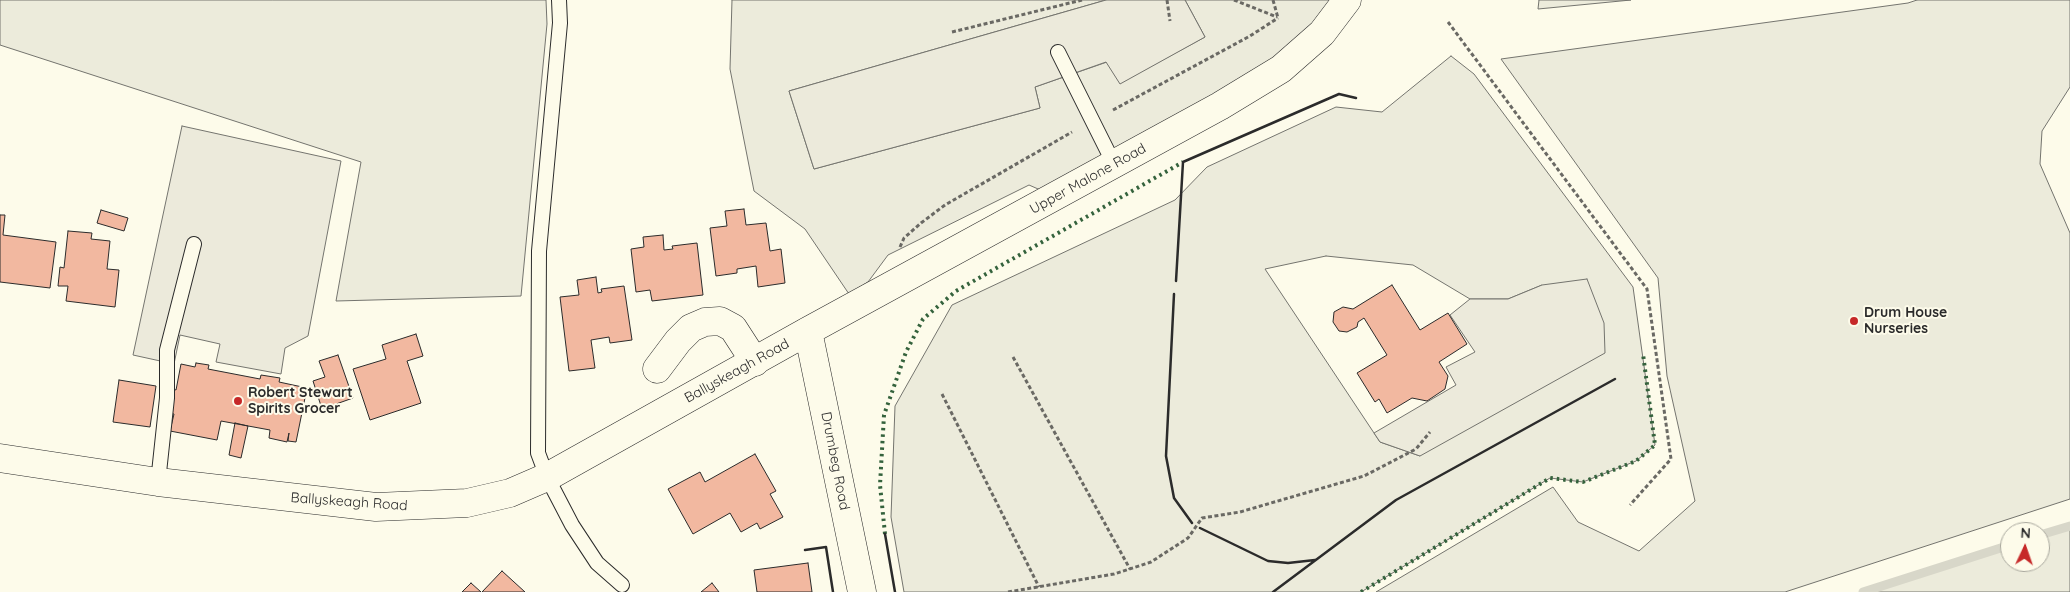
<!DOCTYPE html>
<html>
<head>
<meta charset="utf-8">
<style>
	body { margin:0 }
	#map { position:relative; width:2070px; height:592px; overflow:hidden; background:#fdfbea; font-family:Quicksand,sans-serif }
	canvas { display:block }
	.north { position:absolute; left:2000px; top:522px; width:50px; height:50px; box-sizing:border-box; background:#fdfbea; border:1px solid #a9a89e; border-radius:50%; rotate:3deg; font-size:14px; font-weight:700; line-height:20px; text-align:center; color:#2b2b2b }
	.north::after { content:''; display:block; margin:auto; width:18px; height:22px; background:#c62828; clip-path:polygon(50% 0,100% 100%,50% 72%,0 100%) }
</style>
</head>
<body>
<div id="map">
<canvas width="2070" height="592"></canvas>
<div class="north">N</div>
</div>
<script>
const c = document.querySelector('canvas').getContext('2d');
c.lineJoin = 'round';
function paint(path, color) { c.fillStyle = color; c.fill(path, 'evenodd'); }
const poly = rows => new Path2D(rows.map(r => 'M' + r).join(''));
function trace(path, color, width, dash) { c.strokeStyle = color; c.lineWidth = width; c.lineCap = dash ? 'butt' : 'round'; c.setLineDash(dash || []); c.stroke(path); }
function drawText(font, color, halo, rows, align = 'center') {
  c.font = font + ' Quicksand,sans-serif'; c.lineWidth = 4; c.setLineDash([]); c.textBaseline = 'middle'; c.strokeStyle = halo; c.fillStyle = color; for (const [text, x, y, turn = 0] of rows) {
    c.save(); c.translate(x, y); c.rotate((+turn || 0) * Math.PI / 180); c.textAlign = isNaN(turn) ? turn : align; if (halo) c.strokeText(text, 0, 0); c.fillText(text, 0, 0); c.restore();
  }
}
const green = poly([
	[0,0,546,0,547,24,521,296,336,301,361,162,0,45,0,0],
	[732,0,1106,0,789,91,814,169,1040,108,1035,87,1107,62,1120,83,1205,37,1185,0,1340,0,1282,67,1045,192,1029,185,888,255,868,282,849,294,805,229,754,191,730,69,732,0],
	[1539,0,1631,0,1538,9,1539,0],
	[1917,0,2070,0,2070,87,2042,131,2040,164,2070,233,2070,499,1785,592,1376,592,1553,487,1578,522,1639,551,1695,501,1667,376,1658,278,1501,59,1908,3,1917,0],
	[1451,56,1474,74,1633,287,1655,445,1636,461,1583,482,1550,478,1361,592,904,592,891,517,895,406,952,305,1175,200,1207,167,1336,107,1382,112,1451,56],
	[1326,256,1413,265,1470,299,1508,299,1542,285,1420,456,1380,442,1265,269,1326,256],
	[2070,526,2070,592,1863,592,2010,545,2010,562,2040,562,2040,535,2070,526]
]);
paint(green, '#ecebdb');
trace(green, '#74746e', 1);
const parking = poly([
	[1106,0,1185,0,1205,37,1120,84,1106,62,1035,87,1040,108,814,169,789,91,1106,0],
	[182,126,341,161,308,336,285,348,281,374,216,362,220,344,180,335,174,364,133,355,182,126],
	[1587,279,1604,323,1605,353,1420,456,1380,442,1374,433,1456,385,1446,367,1475,352,1450,315,1470,299,1508,299,1542,285,1587,279]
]);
paint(parking, '#eceadb');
trace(parking, '#74746e', 1);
trace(poly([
	[2040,535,2070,526],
	[1863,592,2010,545]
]), '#d8d7c9', 9);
const building = poly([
	[744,209,746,225,766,223,770,251,781,249,785,283,758,287,756,266,737,269,737,273,716,276,710,228,727,226,725,211,744,209],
	[101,210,128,218,124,231,97,223,101,210],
	[0,215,5,215,3,235,56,242,50,288,0,282,0,215],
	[68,231,92,233,91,239,110,241,107,269,119,270,115,307,66,301,68,286,58,286,60,267,64,268,68,231],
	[663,235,664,250,673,249,672,246,697,243,703,295,652,301,650,290,636,292,631,249,644,247,643,237,663,235],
	[596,277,598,293,602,292,601,289,624,286,632,340,610,343,609,337,591,340,595,368,569,371,560,297,579,295,577,280,596,277],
	[1392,285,1420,330,1448,313,1467,344,1439,362,1448,376,1445,389,1427,401,1412,398,1387,413,1379,399,1375,402,1357,373,1387,355,1364,318,1358,322,1357,327,1347,332,1339,331,1333,322,1334,312,1343,307,1353,309,1392,285],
	[416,334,423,356,407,361,421,403,370,420,353,369,386,359,382,345,416,334],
	[338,355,353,398,322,409,313,381,325,377,319,361,338,355],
	[196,363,209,365,208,369,260,379,261,375,280,378,279,382,307,388,296,442,288,441,289,433,287,442,269,438,270,430,221,421,217,440,170,431,174,414,168,413,173,389,176,390,181,364,195,367,196,363],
	[119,380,156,386,150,427,113,422,119,380],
	[235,423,248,426,241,458,229,455,235,423],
	[755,454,776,491,770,494,783,517,760,529,757,523,741,532,730,513,693,534,668,489,700,472,705,482,755,454],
	[808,563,812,592,757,592,754,570,808,563],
	[502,571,525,592,482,592,502,571],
	[471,583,481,592,462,592,471,583],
	[712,583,719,592,701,592,712,583]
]);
paint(building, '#f2b8a0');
trace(building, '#2b2b2b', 1);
const lane = poly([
	[559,0,560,23,539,251,538,453,547,477,572,525,597,563,622,585],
	[1058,52,1114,164],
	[158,482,167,398,167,350,194,244]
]);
const street = poly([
	[657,369,678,341,691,328,705,322,720,321,733,328,755,362]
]);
const secondary = poly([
	[808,331,862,592],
	[0,458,158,482,376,507,467,503,510,493,547,477,808,331,1220,106,1281,69,1322,33,1347,0]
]);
trace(lane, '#2b2b2b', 16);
trace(street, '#2b2b2b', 29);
trace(secondary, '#2b2b2b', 29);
trace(poly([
	[1167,0,1170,21],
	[1234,0,1277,17],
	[1273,0,1278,18],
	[1448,22,1647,289,1671,459,1630,505],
	[952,32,1082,0],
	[1113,110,1250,36,1278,18],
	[900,247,904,238,921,223,945,205,1072,132],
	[1013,357,1130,569],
	[942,394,1039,587],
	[1008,592,1114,574,1151,562,1188,538,1202,518,1240,512,1364,476,1416,449,1430,432]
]), '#6a6964', 3, [4, 2.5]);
trace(lane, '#fdfbea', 14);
trace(street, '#fdfbea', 28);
trace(secondary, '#fdfbea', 28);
trace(poly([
	[885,534,880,485,884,415,906,352,923,319,956,291,1183,162],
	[1361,592,1550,478,1583,482,1636,461,1655,445,1643,354]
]), '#34623c', 4, [2.5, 4]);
trace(poly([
	[1176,281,1183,162,1339,94,1356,98],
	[1174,294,1166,456,1174,498,1192,523],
	[1200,528,1268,561,1288,563,1315,560],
	[885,534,895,592],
	[805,550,826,547,833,592],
	[1273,592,1396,500,1615,379]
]), '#2b2b2b', 2.5);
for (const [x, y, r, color] of [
	[1854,321,5,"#c62828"],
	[238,401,5,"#c62828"]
]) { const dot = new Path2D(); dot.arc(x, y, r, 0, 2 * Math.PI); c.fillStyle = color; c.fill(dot); trace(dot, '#fdfbea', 2); }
drawText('14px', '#2b2b2b', '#fdfbea', [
	["Upper Malone Road",1088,179,-29],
	["Ballyskeagh Road",737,371,-29],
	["Drumbeg Road",835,461,79],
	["Ballyskeagh Road",349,502,4]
]);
drawText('bold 14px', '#2b2b2b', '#fdfbea', [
	["Drum House",1864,313],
	["Nurseries",1864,329],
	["Robert Stewart",248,393],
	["Spirits Grocer",248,409]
], 'left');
</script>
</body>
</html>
